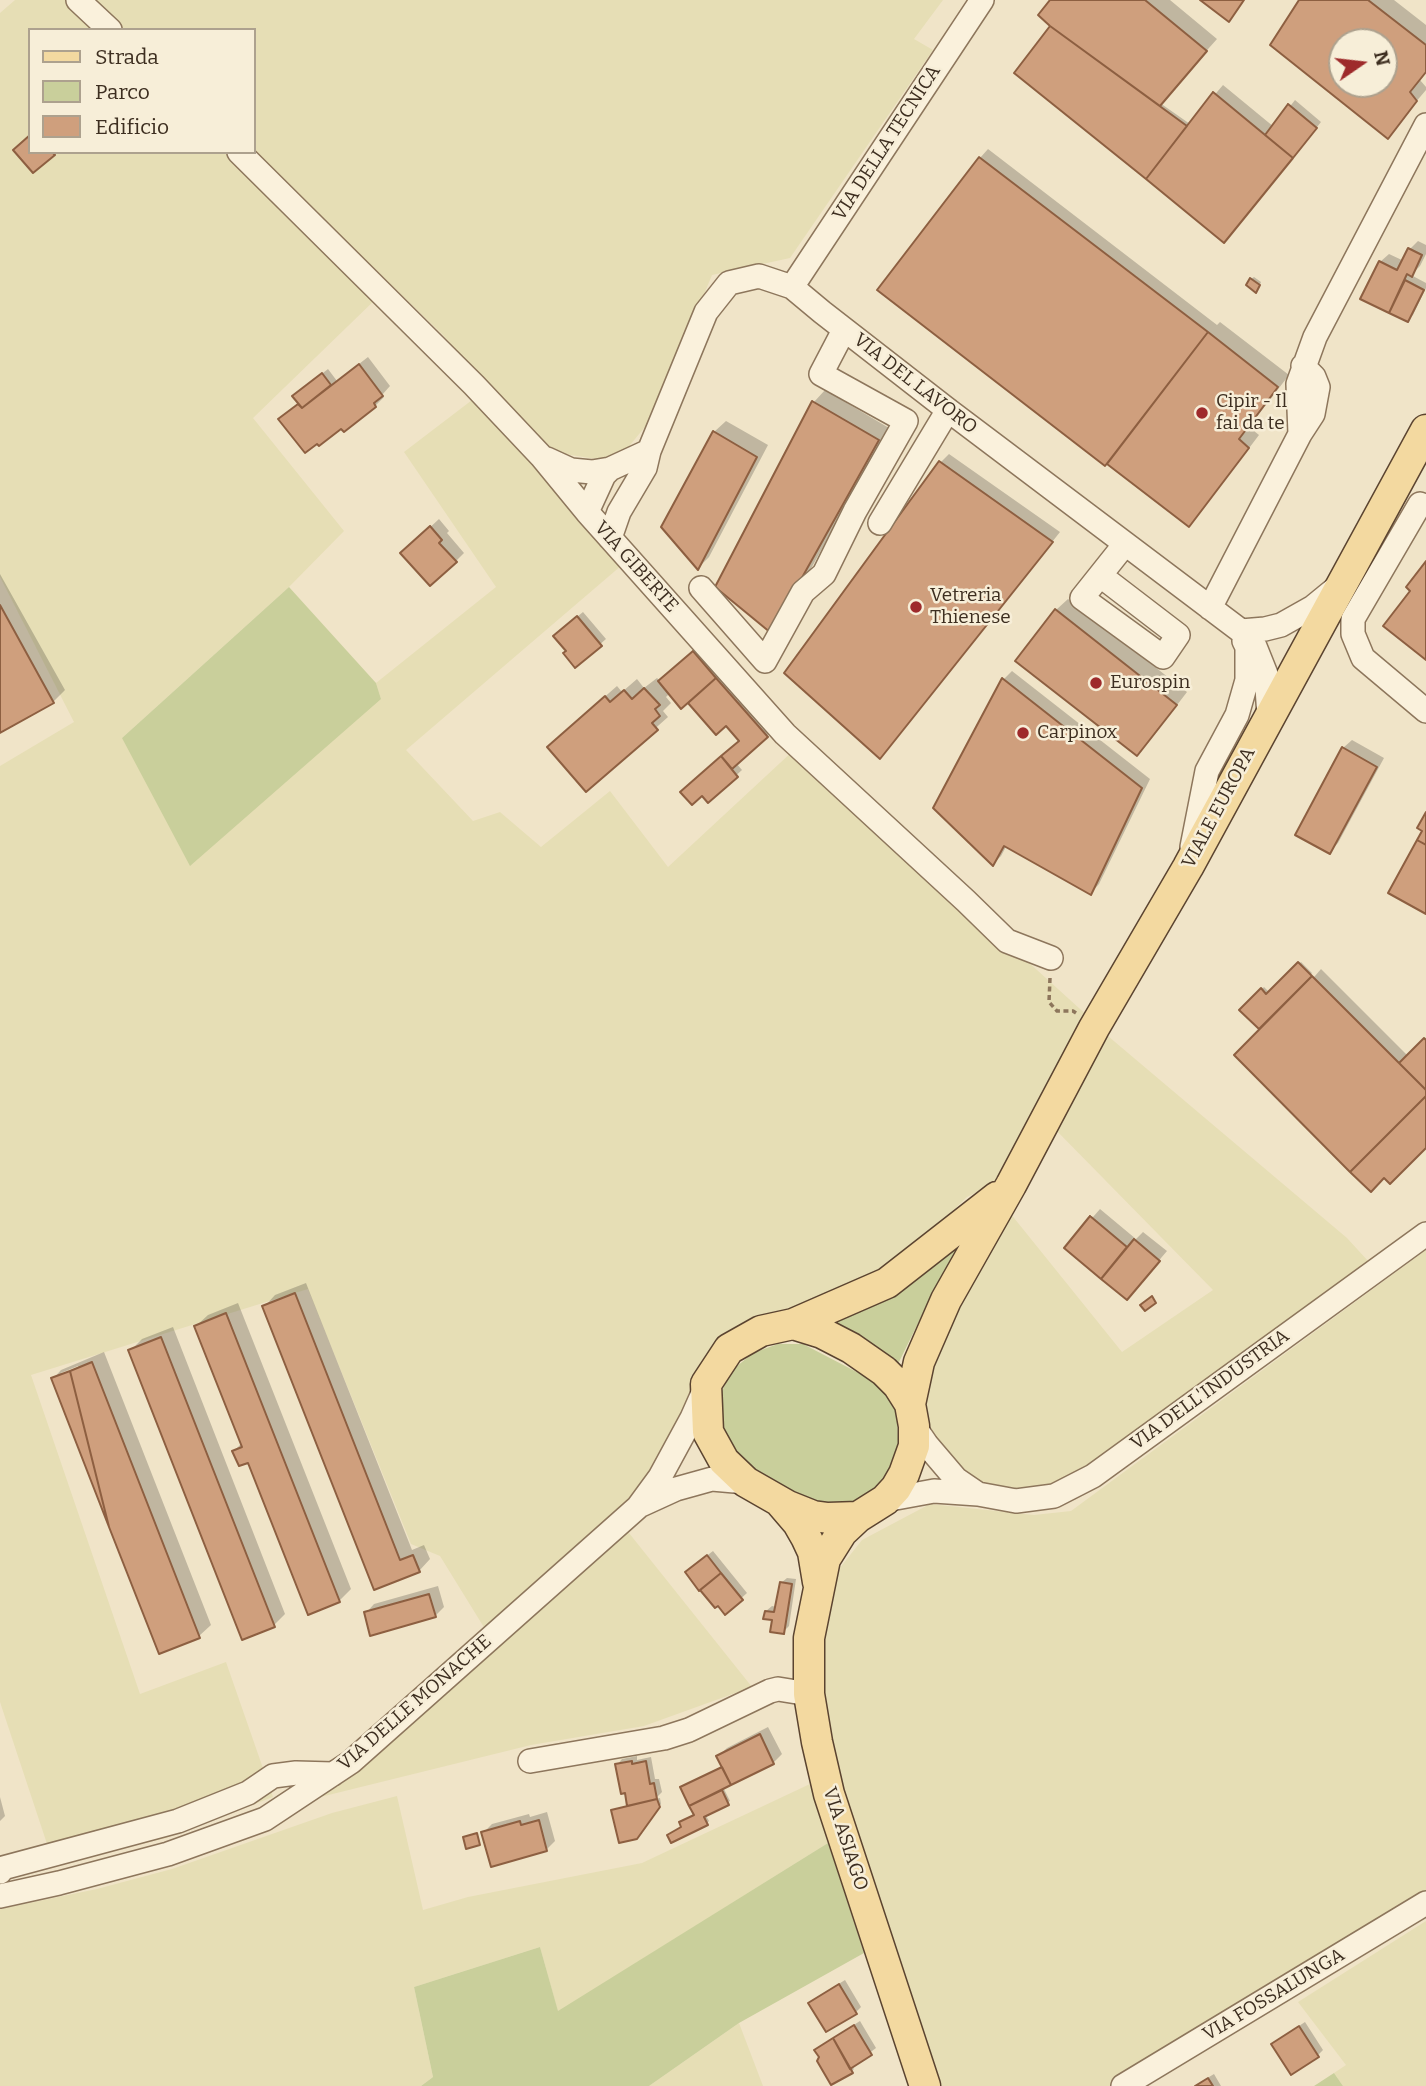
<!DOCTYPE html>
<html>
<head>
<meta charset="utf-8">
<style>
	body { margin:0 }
	#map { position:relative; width:1426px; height:2086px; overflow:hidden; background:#f0e4c8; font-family:Bitter,serif }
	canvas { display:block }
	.legend { position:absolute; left:28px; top:28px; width:228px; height:126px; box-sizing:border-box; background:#f7eed8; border:2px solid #ada18e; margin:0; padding:9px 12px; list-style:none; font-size:21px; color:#3d2e20 }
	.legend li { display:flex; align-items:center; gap:14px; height:35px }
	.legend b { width:35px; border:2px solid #ada18e }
	.north { position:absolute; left:1328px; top:28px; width:70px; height:70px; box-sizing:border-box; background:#f7eed8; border:2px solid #ada18e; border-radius:50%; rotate:76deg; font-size:19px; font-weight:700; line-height:28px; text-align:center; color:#3d2e20 }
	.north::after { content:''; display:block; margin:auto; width:24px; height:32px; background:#9e2a2b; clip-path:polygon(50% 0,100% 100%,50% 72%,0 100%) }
</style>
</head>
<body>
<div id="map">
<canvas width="1426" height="2086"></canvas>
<ul class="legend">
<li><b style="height:9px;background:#f3d9a0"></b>Strada</li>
<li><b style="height:19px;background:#c9cf9b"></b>Parco</li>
<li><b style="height:19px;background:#cf9f7d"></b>Edificio</li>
</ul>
<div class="north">N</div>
</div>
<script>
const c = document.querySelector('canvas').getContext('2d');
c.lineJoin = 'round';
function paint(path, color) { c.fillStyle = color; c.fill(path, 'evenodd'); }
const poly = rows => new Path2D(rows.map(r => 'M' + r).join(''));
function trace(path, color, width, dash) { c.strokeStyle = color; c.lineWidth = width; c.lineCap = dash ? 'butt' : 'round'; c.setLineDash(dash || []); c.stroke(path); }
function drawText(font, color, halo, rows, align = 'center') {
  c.font = font + ' Bitter,serif'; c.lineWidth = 5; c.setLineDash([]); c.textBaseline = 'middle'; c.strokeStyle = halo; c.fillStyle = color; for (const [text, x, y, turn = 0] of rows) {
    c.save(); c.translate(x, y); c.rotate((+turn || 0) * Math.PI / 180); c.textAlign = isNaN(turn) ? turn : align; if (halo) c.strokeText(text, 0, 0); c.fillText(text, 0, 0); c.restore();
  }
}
paint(poly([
	[15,0,67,0,99,30,30,30,30,152,228,152,379,296,253,418,344,531,289,587,122,738,381,699,376,683,496,587,404,452,476,397,622,565,406,750,473,821,500,812,541,847,610,791,668,867,794,750,1090,1018,996,1182,967,1197,885,1276,730,1346,660,1474,485,1629,440,1556,411,1544,308,1289,31,1375,140,1694,226,1662,273,1797,166,1838,54,1865,0,1702,0,766,74,722,0,577,0,13],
	[90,0,943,0,914,39,933,50,790,258,712,275,654,416,616,462,545,451,442,334,254,152,254,30,123,30],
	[1102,1031,1347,1238,1369,1262,1076,1480,1014,1495,975,1479,944,1453,928,1430,922,1396,930,1337,1006,1208,1122,1352,1213,1290,1050,1124],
	[1426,1250,1426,1901,1116,2086,926,2086,812,1718,817,1610,839,1569,862,1540,930,1504,1034,1515,1071,1511],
	[625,1528,752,1687,644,1726,531,1745,292,1804],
	[810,1784,828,1843,558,2012,540,1947,414,1987,433,2077,421,2086,0,2086,0,1909,97,1889,172,1869,332,1813,397,1796,423,1910,468,1897,642,1863],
	[1426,1921,1426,2086,1343,2086,1334,2073,1346,2065,1298,2002],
	[739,2023,763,2086,649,2086]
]), '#e6deb5');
paint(poly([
	[289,587,376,683,381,699,190,866,122,738],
	[990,1204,925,1309,897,1366,825,1326],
	[778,1344,803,1344,874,1381,892,1400,897,1415,899,1465,881,1490,853,1506,822,1509,731,1458,721,1432,719,1398,731,1371,753,1353],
	[828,1843,864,1953,739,2023,649,2086,421,2086,433,2077,414,1987,540,1947,558,2011],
	[1334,2073,1343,2086,1314,2086]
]), '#c9cf9b');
paint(poly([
	[1052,0,1170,0,1217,39,1160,103,1190,124,1223,85,1274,127,1295,100,1321,122,1233,232,1017,73,1053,26],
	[1302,0,1394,0,1426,25,1426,72,1420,80,1426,87,1426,90,1387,136,1272,45],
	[1342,42,1384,42,1384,84,1342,84],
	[988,149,1217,325,1220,322,1289,375,1249,427,1259,435,1200,513,1188,525,1107,462,980,158],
	[1418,241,1426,245,1426,254,1420,266,1411,275,1426,283,1426,288,1413,315,1407,320,1363,298,1380,262,1389,254,1404,261,1410,249],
	[1254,277,1261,282,1258,289,1251,279],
	[368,357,390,386,382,395,384,397,375,406,342,426,281,419,299,402,300,391,328,369,337,381],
	[825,390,889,428,783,619,717,586,814,402],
	[726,421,768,445,709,557,698,568,714,432],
	[949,454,1060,532,888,749,786,673,941,462],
	[439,519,449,531,447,533,464,553,456,561,411,545],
	[0,574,65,690,53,702,0,731],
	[1068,599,1187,692,1148,743,1137,754,1056,610],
	[583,612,606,639,575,666,560,631],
	[702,644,775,728,736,763,742,770,709,800,702,794,688,787,741,740,727,724,716,732,688,700,670,693,666,697,671,703,663,711,668,717,586,790,561,735,617,686,622,692,637,679,644,688,657,678,660,681],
	[1012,671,1150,779,1099,884,1091,893,1007,845,1001,856,993,864,935,808,1004,679],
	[1352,740,1384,758,1338,843,1329,852,1343,748],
	[1301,962,1315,976,1321,969,1408,1056,1426,1038,1426,1145,1236,1055,1315,976,1312,973,1259,1027,1241,1010,1264,987,1270,993],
	[1100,1209,1136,1239,1143,1232,1167,1251,1127,1298,1066,1248],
	[306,1283,412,1550,424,1545,430,1559,419,1571,375,1588,264,1307,275,1295],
	[238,1303,351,1589,339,1601,249,1461,234,1451,242,1443,196,1326,208,1315],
	[173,1327,285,1614,274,1625,130,1351,142,1339],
	[104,1352,211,1625,199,1636,53,1379,61,1370],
	[78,1366,79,1369,61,1376,61,1373],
	[713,1551,747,1593,726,1612,692,1567],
	[787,1578,796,1579,789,1626,783,1632,766,1611,772,1606,777,1607,781,1583],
	[438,1586,444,1607,435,1616,366,1613,374,1604],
	[768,1727,782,1754,773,1763,723,1787,730,1801,705,1814,709,1821,707,1823,683,1827,696,1814,683,1787,723,1766,718,1756,727,1748],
	[637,1756,637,1760,651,1757,655,1779,659,1779,662,1792,655,1799,660,1798,661,1804,639,1834,613,1810,629,1805,617,1765,622,1759],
	[0,1797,5,1816,0,1821],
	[547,1812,555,1841,547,1849,492,1865,483,1833,492,1824,529,1814,530,1817],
	[845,1980,861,2007,855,2013,810,2003,816,1998],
	[860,2021,876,2048,852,2066,854,2069,852,2071,832,2083,841,2033],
	[1305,2022,1323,2050,1318,2055,1279,2039],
	[1214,2074,1221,2086,1194,2086]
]), '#0003');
const building = poly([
	[1050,0,1145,0,1207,51,1160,106,1050,26,1038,15,1050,0],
	[1200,0,1244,0,1229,22,1200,0],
	[1299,0,1368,0,1426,45,1426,72,1410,92,1417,101,1388,139,1270,45,1299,0],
	[1342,42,1384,42,1384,84,1342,84,1342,42],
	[1050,26,1187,126,1146,179,1014,73,1050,26],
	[1213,92,1293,158,1224,243,1146,179,1213,92],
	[1288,104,1317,128,1293,158,1265,135,1288,104],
	[30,135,30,152,52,152,55,155,33,173,13,150,30,135],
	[979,157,1208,332,1105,466,877,290,979,157],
	[1408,248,1422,255,1412,277,1407,274,1389,313,1360,299,1379,261,1397,270,1408,248],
	[1250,278,1260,285,1256,293,1246,285,1250,278],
	[1405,280,1424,290,1408,322,1389,313,1405,280],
	[1208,332,1278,387,1239,439,1249,448,1189,527,1107,464,1208,332],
	[359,364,383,396,374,403,376,407,344,432,341,429,319,446,317,444,305,453,278,419,298,404,302,408,359,364],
	[322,373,331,385,302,408,292,396,322,373],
	[812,401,879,440,771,633,715,587,812,401],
	[713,431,757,457,698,570,661,527,713,431],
	[939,461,1053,542,880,759,784,673,939,461],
	[430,526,442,540,439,543,457,562,430,586,400,553,430,526],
	[1426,561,1426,660,1383,626,1410,591,1406,587,1426,561],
	[0,605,54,703,0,733,0,605],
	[1055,609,1177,705,1137,756,1015,661,1055,609],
	[577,616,602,646,575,668,563,653,566,651,553,636,577,616],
	[693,651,716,678,681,709,658,681,693,651],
	[716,678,768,737,732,769,721,756,739,741,726,726,716,735,688,703,716,678],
	[1002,678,1142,788,1091,895,1004,846,993,866,933,808,1002,678],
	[644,688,660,705,655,709,660,716,652,723,658,730,586,792,547,747,605,696,610,702,624,690,632,699,644,688],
	[1342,747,1377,767,1330,854,1295,835,1342,747],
	[721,756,738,777,708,803,702,796,692,805,680,792,721,756],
	[1426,812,1426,845,1417,840,1422,831,1417,828,1426,812],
	[1417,840,1426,845,1426,914,1388,893,1417,840],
	[1298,962,1312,976,1259,1029,1239,1010,1261,988,1266,994,1298,962],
	[1312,976,1426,1090,1426,1096,1350,1172,1234,1055,1312,976],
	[1424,1038,1426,1040,1426,1090,1399,1063,1424,1038],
	[1426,1096,1426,1148,1390,1184,1384,1178,1371,1192,1350,1172,1426,1096],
	[1090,1216,1127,1247,1101,1279,1064,1248,1090,1216],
	[1134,1239,1160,1261,1127,1300,1101,1279,1134,1239],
	[295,1293,400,1560,413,1555,420,1572,374,1590,262,1306,295,1293],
	[1152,1296,1156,1303,1145,1311,1140,1305,1152,1296],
	[226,1313,340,1602,308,1615,248,1463,239,1466,232,1451,242,1447,194,1326,226,1313],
	[161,1337,275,1627,242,1640,128,1350,161,1337],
	[92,1362,200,1638,159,1654,109,1527,70,1371,92,1362],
	[70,1371,109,1527,51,1378,70,1371],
	[707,1555,721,1573,699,1591,685,1572,707,1555],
	[721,1573,743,1600,725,1615,718,1606,715,1608,700,1590,721,1573],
	[780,1582,792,1584,784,1634,770,1632,772,1620,763,1619,765,1611,774,1612,780,1582],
	[429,1594,436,1617,370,1636,364,1612,429,1594],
	[760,1734,774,1764,731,1785,716,1756,760,1734],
	[632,1761,632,1764,646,1761,650,1784,654,1783,657,1799,627,1806,625,1793,621,1794,615,1764,632,1761],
	[722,1767,731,1785,689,1806,680,1787,722,1767],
	[722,1790,729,1805,704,1817,708,1825,671,1843,667,1835,681,1827,679,1822,694,1815,689,1806,722,1790],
	[657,1799,660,1807,637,1839,619,1843,611,1810,657,1799],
	[539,1820,547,1851,491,1867,481,1832,520,1821,521,1825,539,1820],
	[477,1833,480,1845,466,1849,463,1837,477,1833],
	[839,1984,857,2014,826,2032,808,2003,839,1984],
	[854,2025,872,2055,850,2069,833,2038,854,2025],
	[1299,2026,1319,2057,1291,2075,1271,2044,1299,2026],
	[833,2038,853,2073,831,2085,817,2061,819,2057,814,2050,833,2038],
	[1208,2078,1213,2086,1195,2086,1208,2078]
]);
paint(building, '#cf9f7d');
trace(building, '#8d5f41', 2);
const minor = poly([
	[78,0,110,30],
	[239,152,474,385,541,456,587,512,785,734,966,901,1007,941,1051,958],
	[792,287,982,0],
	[1300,434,1298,384,1315,337,1426,125],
	[547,459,571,470,592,472,610,469,649,451],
	[1420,504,1353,619,1353,634,1363,658,1426,711],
	[587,512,604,475,610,469],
	[880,523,948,410],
	[610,538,619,512,645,468,649,451,706,312,729,283,759,276,792,287,822,312,948,410,1241,631,1254,644,1266,674,1269,716],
	[1101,576,1178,635,1163,657,1082,598,1125,544],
	[701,588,765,661,803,592,824,574,855,511,906,421,821,374,844,330],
	[1210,608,1300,434,1313,414,1318,387,1314,377,1303,366],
	[1241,631,1265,629,1281,625,1313,607,1335,589],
	[1192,847,1207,771,1237,715,1247,680,1247,647,1244,641],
	[914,1426,927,1445,956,1479,978,1494],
	[885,1500,934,1491,978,1494,1016,1501,1054,1496,1093,1476,1426,1234],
	[641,1505,676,1489,712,1479,746,1482],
	[530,1761,664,1738,689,1730,770,1691,778,1689,809,1694],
	[0,1872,3,1868,178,1821,248,1793,273,1776,296,1773,333,1774],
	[0,1896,59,1883,168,1854,265,1819,351,1762,638,1507,660,1477,692,1418,704,1391],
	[1123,2086,1426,1903]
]);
const major = poly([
	[793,1324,887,1283,997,1197],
	[910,1404,898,1385,884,1371,851,1348,822,1333,793,1324,761,1331,729,1349,706,1384,708,1432,724,1461,746,1482,788,1506,813,1516,828,1518,858,1517,885,1500,896,1488,904,1474,914,1446,914,1426,910,1404,919,1362,946,1300,1011,1185,1094,1028,1188,867,1426,430],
	[780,1502,798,1523,806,1537,813,1552,818,1582],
	[858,1517,842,1532,825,1559,809,1638,809,1694,817,1742,829,1794,925,2086]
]);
trace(minor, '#8d765c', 26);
trace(major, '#5b4430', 33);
trace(poly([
	[1050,978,1049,1002,1057,1011,1073,1011,1076,1013]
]), '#8d765c', 3.5, [5, 3.5]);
trace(minor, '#faf1dc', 23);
trace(major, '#f3d9a0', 30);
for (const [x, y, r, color] of [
	[1202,413,7,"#9e2a2b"],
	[916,607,7,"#9e2a2b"],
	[1096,683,7,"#9e2a2b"],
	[1023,733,7,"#9e2a2b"]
]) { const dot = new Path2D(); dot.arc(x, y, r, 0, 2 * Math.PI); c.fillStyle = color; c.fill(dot); trace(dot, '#f7eed8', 2.5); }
drawText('19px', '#3d2e20', '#f7eed8', [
	["VIA DELLA TECNICA",887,143,-57],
	["VIA DEL LAVORO",915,384,38],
	["VIA GIBERTE",636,567,48],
	["VIALE EUROPA",1219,808,-62],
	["VIA DELL'INDUSTRIA",1210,1390,-36],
	["VIA DELLE MONACHE",415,1703,-41],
	["VIA ASIAGO",845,1839,72],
	["VIA FOSSALUNGA",1274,1995,-31]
]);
drawText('19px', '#3d2e20', '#f7eed8', [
	["Cipir - Il",1216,402],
	["fai da te",1216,424],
	["Vetreria",930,596],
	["Thienese",930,618],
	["Eurospin",1110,683],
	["Carpinox",1037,733]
], 'left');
</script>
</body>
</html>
